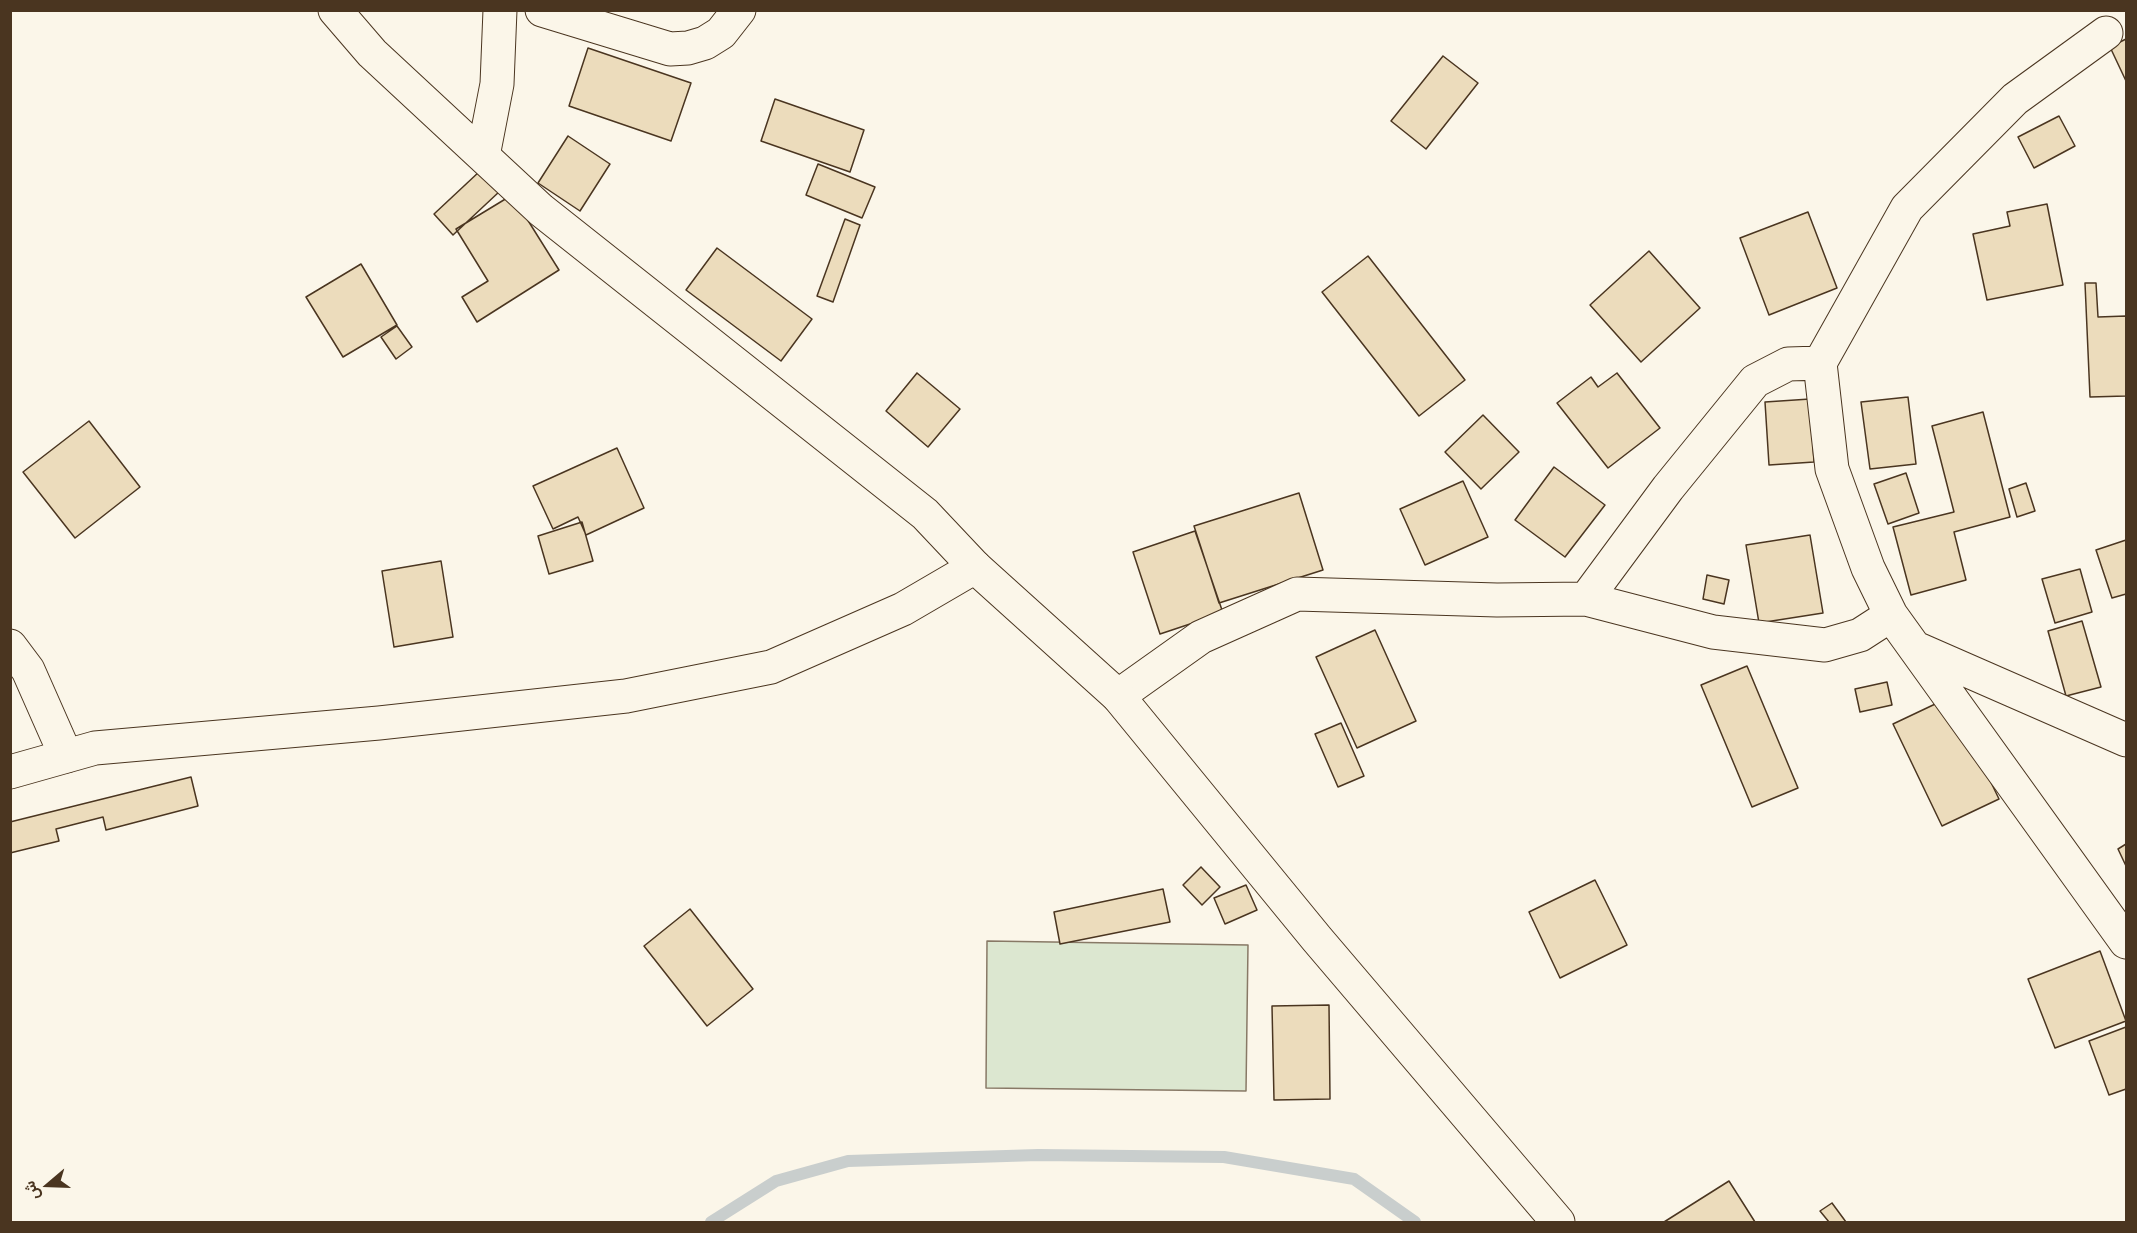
<!DOCTYPE html>
<html>
<head>
<meta charset="utf-8">
<style>
	body { margin:0 }
	#map { position:relative; width:2137px; height:1233px; overflow:hidden; background:#fbf6e9; font-family:"Archivo Narrow",Vazirmatn,sans-serif }
	canvas { display:block }
	.frame { position:absolute; inset:0; border:12px solid #4a3520; pointer-events:none }
	.north { position:absolute; left:18px; top:1155px; width:60px; height:60px; -webkit-text-stroke:4px #fbf6e9; paint-order:stroke; rotate:251deg; font-size:16px; font-weight:700; line-height:24px; text-align:center; color:#4a3520 }
	.north::after { content:''; display:block; margin:auto; width:21px; height:27px; background:#4a3520; clip-path:polygon(50% 0,100% 100%,50% 72%,0 100%) }
</style>
</head>
<body>
<div id="map">
<canvas width="2137" height="1233"></canvas>
<div class="frame"></div>
<div class="north">ش</div>
</div>
<script>
const c = document.querySelector('canvas').getContext('2d');
c.lineJoin = 'round';
function paint(path, color) { c.fillStyle = color; c.fill(path, 'evenodd'); }
const poly = rows => new Path2D(rows.map(r => 'M' + r).join(''));
function trace(path, color, width, dash) { c.strokeStyle = color; c.lineWidth = width; c.lineCap = dash ? 'butt' : 'round'; c.setLineDash(dash || []); c.stroke(path); }
const green = poly([
	[987,941,1248,945,1246,1091,986,1088,987,941]
]);
paint(green, '#dce7d0');
trace(green, '#887966', 1.5);
trace(poly([
	[711,1222,776,1181,848,1161,1038,1155,1224,1157,1354,1179,1415,1222]
]), '#c9cecd', 12);
const building = poly([
	[2126,39,2126,81,2110,47,2126,39],
	[588,48,691,83,671,141,569,106,588,48],
	[1443,56,1478,83,1426,149,1391,121,1443,56],
	[775,99,864,130,850,172,761,141,775,99],
	[2059,116,2075,146,2034,168,2018,137,2059,116],
	[568,136,610,164,580,211,538,183,568,136],
	[818,164,875,187,862,218,806,195,818,164],
	[480,171,500,191,453,235,434,214,480,171],
	[512,195,559,270,477,322,462,297,488,281,456,229,512,195],
	[2047,204,2063,285,1987,300,1973,234,2010,226,2007,212,2047,204],
	[1808,212,1837,288,1769,315,1740,238,1808,212],
	[845,219,860,225,833,302,817,296,845,219],
	[717,248,812,319,781,361,686,290,717,248],
	[1649,251,1700,308,1641,362,1590,305,1649,251],
	[1368,256,1465,380,1419,416,1322,292,1368,256],
	[361,264,397,325,343,357,306,297,361,264],
	[2085,283,2096,283,2098,317,2126,316,2126,396,2090,397,2085,283],
	[397,326,412,347,396,359,381,337,397,326],
	[917,373,960,409,928,447,886,411,917,373],
	[1617,373,1660,428,1608,468,1557,403,1591,377,1598,387,1617,373],
	[1908,397,1916,464,1870,469,1861,402,1908,397],
	[1810,399,1814,462,1769,465,1765,402,1810,399],
	[1983,412,2010,517,1954,532,1966,580,1911,595,1893,527,1954,512,1932,426,1983,412],
	[1483,415,1519,452,1481,489,1445,452,1483,415],
	[89,421,140,487,75,538,23,472,89,421],
	[617,448,644,508,586,535,578,517,553,529,533,486,617,448],
	[1554,467,1605,505,1565,557,1515,520,1554,467],
	[1906,473,1919,513,1888,524,1874,484,1906,473],
	[1463,481,1488,537,1425,565,1400,509,1463,481],
	[2026,483,2035,511,2017,517,2009,489,2026,483],
	[1299,493,1323,570,1219,603,1194,526,1299,493],
	[582,522,593,561,549,574,538,536,582,522],
	[1195,531,1223,613,1160,634,1133,552,1195,531],
	[1810,535,1823,613,1759,623,1746,545,1810,535],
	[2126,540,2126,594,2112,598,2096,550,2126,540],
	[441,561,453,637,394,647,382,571,441,561],
	[2080,569,2092,612,2055,623,2042,579,2080,569],
	[1707,575,1729,580,1724,604,1703,599,1707,575],
	[2082,621,2101,687,2066,696,2048,631,2082,621],
	[1375,630,1416,721,1357,748,1316,657,1375,630],
	[1747,666,1798,788,1752,807,1701,685,1747,666],
	[1887,682,1892,705,1860,712,1855,689,1887,682],
	[1950,697,1999,799,1942,826,1893,724,1950,697],
	[1341,723,1364,776,1338,787,1315,734,1341,723],
	[191,777,198,806,106,830,103,817,56,829,59,841,10,853,10,822,191,777],
	[2126,844,2126,866,2118,849,2126,844],
	[1201,867,1220,887,1202,905,1183,885,1201,867],
	[1595,880,1627,945,1560,978,1529,912,1595,880],
	[1246,885,1257,910,1225,924,1214,898,1246,885],
	[1163,889,1170,922,1060,944,1054,912,1163,889],
	[690,909,753,989,707,1026,644,946,690,909],
	[2100,951,2126,1021,2055,1048,2028,979,2100,951],
	[1329,1005,1330,1099,1274,1100,1272,1006,1329,1005],
	[2126,1027,2126,1089,2109,1095,2089,1041,2126,1027],
	[1729,1181,1755,1222,1664,1222,1729,1181],
	[1832,1203,1846,1222,1829,1222,1820,1211,1832,1203]
]);
paint(building, '#ecdcbc');
trace(building, '#4a3520', 1.5);
const street = poly([
	[335,10,372,53,541,210,925,514,975,567],
	[542,10,670,49,688,48,705,43,721,33,739,10],
	[483,156,497,84,500,10],
	[1820,363,1907,208,2015,99,2106,33],
	[1586,599,1713,632,1825,645,1860,635,1891,615],
	[10,646,28,670,66,756],
	[1918,649,2126,740],
	[1118,696,1201,637,1297,594,1497,600,1586,599,1668,488,1755,381,1788,364,1820,363,1832,469,1868,568,1891,615,2126,942]
]);
const secondary = poly([
	[10,772,95,748,379,723,626,696,771,667,903,609,975,567,1118,696,1317,939,1558,1222]
]);
trace(street, '#4a3520', 35);
trace(secondary, '#4a3520', 35);
trace(street, '#fbf6e9', 33);
trace(secondary, '#fbf6e9', 33);
</script>
</body>
</html>
